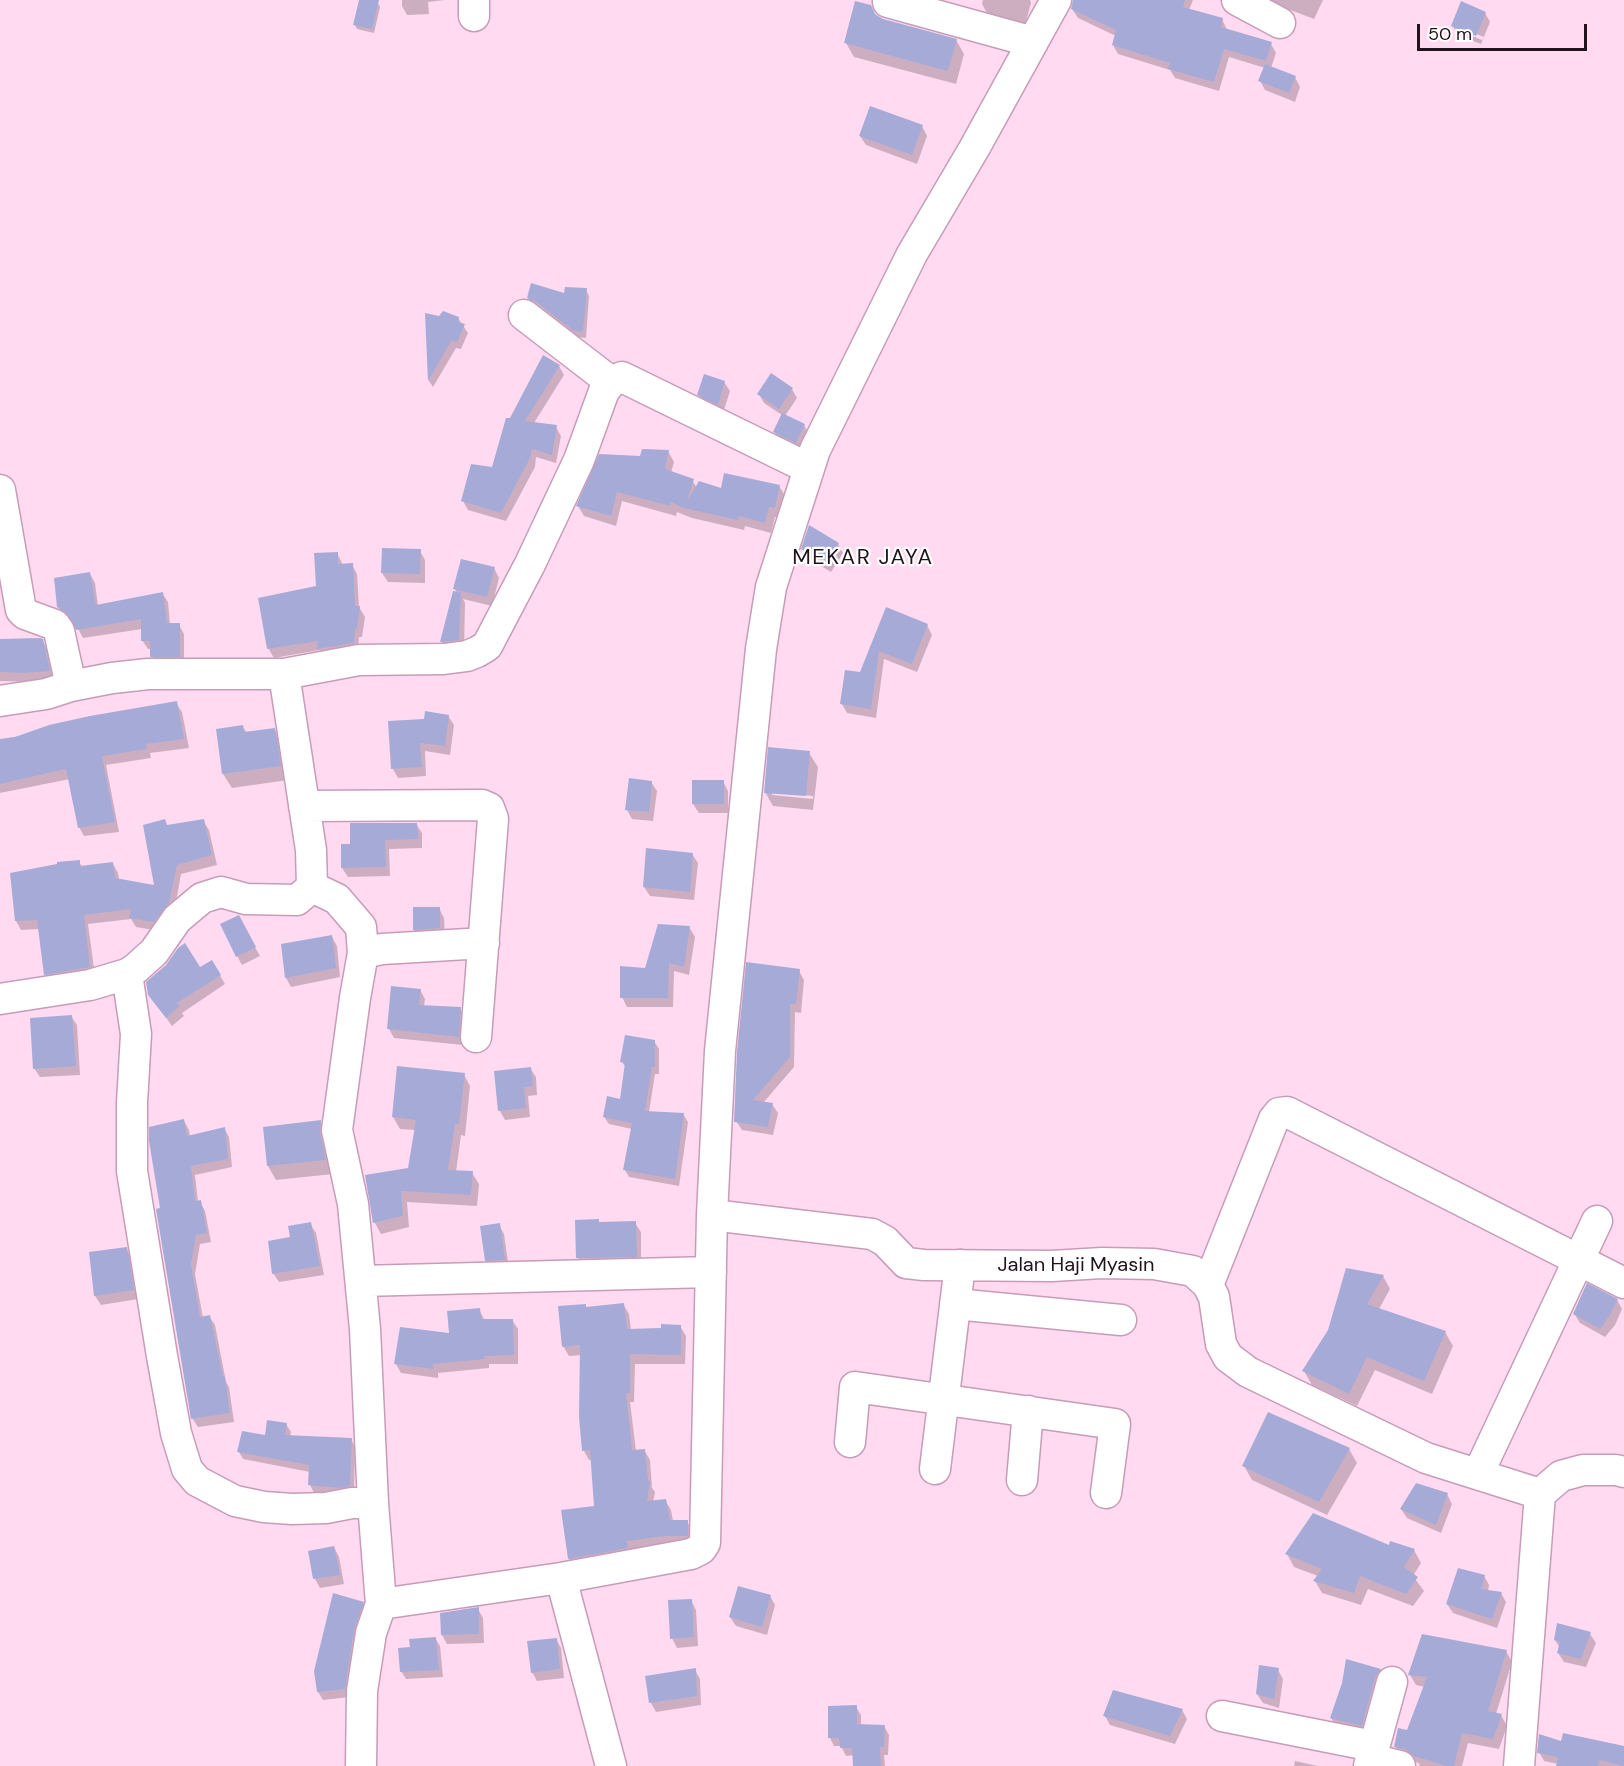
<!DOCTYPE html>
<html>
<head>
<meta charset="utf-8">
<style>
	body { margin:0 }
	#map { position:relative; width:1624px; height:1766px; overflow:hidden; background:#ffdaf1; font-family:"DM Sans",sans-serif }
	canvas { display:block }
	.scale { position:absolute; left:1417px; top:24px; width:170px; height:27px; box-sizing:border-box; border:3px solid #21121c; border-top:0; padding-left:8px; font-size:18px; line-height:21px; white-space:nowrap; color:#21121c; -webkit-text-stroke:4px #fff; paint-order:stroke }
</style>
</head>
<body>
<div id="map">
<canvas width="1624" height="1766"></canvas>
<div class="scale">50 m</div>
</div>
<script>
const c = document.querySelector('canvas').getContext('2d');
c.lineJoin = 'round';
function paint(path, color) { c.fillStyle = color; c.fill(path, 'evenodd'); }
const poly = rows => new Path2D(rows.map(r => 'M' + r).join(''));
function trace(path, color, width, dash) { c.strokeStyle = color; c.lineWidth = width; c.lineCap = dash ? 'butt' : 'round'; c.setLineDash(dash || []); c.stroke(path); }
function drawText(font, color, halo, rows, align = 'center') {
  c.font = font + ' "DM Sans",sans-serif'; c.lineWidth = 4.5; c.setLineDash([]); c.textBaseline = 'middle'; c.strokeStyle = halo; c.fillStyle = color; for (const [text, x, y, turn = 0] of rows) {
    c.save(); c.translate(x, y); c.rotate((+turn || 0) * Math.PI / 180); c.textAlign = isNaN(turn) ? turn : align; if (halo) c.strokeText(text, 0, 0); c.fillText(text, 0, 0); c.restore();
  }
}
paint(poly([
	[361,0,378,3,380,7,374,33,357,29,355,25],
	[402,0,445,0,428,2,429,14,407,15,402,6],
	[983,0,1030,0,1031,3,1025,25,987,13,982,4],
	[1075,0,1193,0,1189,10,1222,19,1227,30,1271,44,1276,53,1271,68,1295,77,1300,87,1295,102,1265,90,1260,81,1265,68,1229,57,1219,91,1175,78,1170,70,1118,54,1113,45,1116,36,1078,18,1072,9],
	[1264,0,1323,0,1314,19],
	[1485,13,1490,22,1481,44,1458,35,1452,25],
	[1458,27,1484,37,1482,40,1458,30],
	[876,16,883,20,956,40,964,54,956,84,854,57,846,43],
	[922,126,927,136,917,164,866,145,860,136],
	[586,290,589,296,586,338,578,337,540,307,532,304,528,298,565,295],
	[426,315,458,318,468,333,461,349,456,348,433,387,429,381],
	[559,366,564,375,534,423,556,427,561,436,556,463,536,457,535,467,506,521,468,510,463,501,493,469,511,420],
	[724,382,730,391,723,413,704,404,699,394],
	[792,389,797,398,785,416,804,425,809,434,801,451,780,441,774,431,782,415,764,403,759,394],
	[668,451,674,462,671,473,692,480,697,488,723,490,779,486,786,497,781,518,775,517,771,533,745,526,744,530,692,518,677,512,676,516,622,501,616,526,584,516,578,506,642,458],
	[838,544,843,553,831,572,808,558,803,549],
	[420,551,425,560,425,583,388,582,382,573],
	[337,553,343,565,352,565,357,574,359,607,365,617,362,637,359,637,358,652,324,658,320,650,274,658,268,648,317,588],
	[494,568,499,578,492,606,463,599,465,603,464,649,447,650,442,642,457,593,455,589],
	[90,574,95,583,98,606,162,593,168,602,170,624,179,625,184,634,184,666,157,666,152,656,152,649,148,649,142,640,142,629,83,638,75,623,64,617,58,607],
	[887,609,927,625,932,635,917,672,884,659,876,718,847,713,842,704,861,674],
	[42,640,48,650,54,680,29,682,0,681,0,641],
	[176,703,182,712,189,748,150,753,151,758,106,765,119,832,84,836,79,827,70,779,0,793,0,740],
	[448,716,454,725,450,755,425,751,426,776,398,778,393,769,390,722,425,720],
	[243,727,247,733,274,729,282,743,288,780,232,788,223,774],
	[809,753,818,767,813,810,773,806,765,792],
	[772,792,813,796,813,799,772,795],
	[723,781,728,791,728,813,699,813,693,804],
	[651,782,657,791,653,821,632,819,627,810],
	[203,821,209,830,217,865,181,874,174,913,159,931,136,927,131,919,88,924,95,976,50,983,45,974,39,929,21,930,16,921,12,875,79,861,82,867,113,864,118,873,119,880,156,887,168,826],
	[416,824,422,833,422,848,389,849,390,876,348,877,342,868,351,846],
	[692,854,698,863,694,900,650,896,644,887],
	[439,908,444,918,445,937,420,939,414,930],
	[238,917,260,956,242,965,237,956],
	[689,927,695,937,689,975,674,971,673,1007,627,1007,622,997,646,970],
	[332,937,337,946,340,977,291,987,286,978],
	[212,962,225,984,182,1013,184,1016,172,1026,149,994],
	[799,971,804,980,801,1013,795,1012,794,1067,763,1103,772,1104,778,1113,773,1135,742,1130,736,1121],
	[420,990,425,999,424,1006,460,1009,465,1018,463,1045,394,1038,389,1029],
	[71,1016,77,1025,80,1075,40,1077,34,1068],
	[654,1041,659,1049,659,1074,655,1074,649,1112,683,1114,688,1122,679,1186,629,1177,625,1170,632,1129,609,1124,604,1117,621,1100,626,1068,622,1062],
	[530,1068,536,1077,537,1095,528,1096,530,1117,505,1120,500,1111],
	[464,1075,470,1086,465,1136,461,1135,456,1172,472,1173,479,1184,477,1206,407,1202,409,1227,381,1234,375,1223,367,1176,409,1169,415,1130,400,1129,393,1117],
	[184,1121,189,1130,190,1137,224,1128,229,1137,232,1167,195,1175,198,1202,200,1202,205,1211,211,1242,200,1244,195,1274,203,1318,209,1316,215,1325,226,1382,229,1387,234,1422,198,1427,192,1418,162,1209],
	[320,1122,328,1136,333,1174,276,1180,268,1166,265,1129],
	[598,1221,600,1224,635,1223,641,1232,641,1265,583,1267,578,1258],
	[310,1224,316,1233,324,1275,279,1282,273,1273,291,1238],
	[499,1225,504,1234,509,1269,492,1269,486,1260],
	[126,1248,131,1257,138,1299,101,1305,95,1296],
	[1383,1276,1390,1289,1379,1309,1445,1332,1453,1346,1432,1394,1375,1370,1357,1406,1312,1385,1304,1371],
	[1617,1300,1622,1309,1615,1325,1605,1337,1580,1323,1574,1313],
	[623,1304,629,1314,631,1330,663,1329,680,1326,686,1336,685,1364,635,1364,634,1402,630,1402,636,1451,644,1450,650,1460,652,1488,655,1492,653,1502,665,1500,671,1510,673,1521,687,1522,693,1531,693,1545,574,1568,569,1559,595,1507,592,1460,589,1460,584,1451,582,1355,569,1356,563,1346,585,1306,587,1308],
	[479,1309,485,1321,512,1320,518,1329,518,1364,489,1364,489,1368,438,1373,438,1378,401,1373,396,1364,451,1335],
	[286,1424,291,1432,290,1437,351,1439,355,1447,354,1494,345,1495,314,1493,310,1485,310,1472,243,1459,239,1452],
	[1349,1449,1357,1463,1327,1515,1252,1480,1244,1466],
	[1447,1494,1452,1504,1441,1533,1407,1518,1401,1509],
	[334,1547,339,1557,344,1584,320,1588,315,1579,310,1552],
	[1390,1547,1414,1550,1421,1563,1413,1576,1424,1591,1413,1606,1368,1589,1361,1605,1322,1593,1315,1581,1318,1576,1294,1567,1287,1554],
	[1484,1576,1489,1585,1488,1591,1501,1593,1506,1602,1497,1628,1453,1613,1447,1604],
	[770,1596,775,1605,767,1635,736,1626,730,1617],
	[691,1600,696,1610,698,1646,677,1648,672,1638],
	[363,1603,367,1611,349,1697,323,1700,318,1692,316,1671],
	[478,1609,483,1618,484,1643,447,1644,442,1635],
	[1559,1625,1590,1634,1596,1643,1586,1667,1564,1662,1558,1653,1560,1648,1555,1640],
	[435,1638,440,1646,443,1677,406,1679,401,1671,411,1649],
	[556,1639,561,1648,564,1678,537,1681,532,1672],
	[1506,1651,1512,1662,1496,1714,1501,1715,1507,1726,1499,1749,1468,1743,1462,1766,1419,1766,1420,1764,1412,1760,1402,1757,1396,1747,1407,1731,1425,1687,1416,1685,1410,1675],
	[1348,1661,1380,1670,1386,1679,1367,1735,1337,1727,1331,1718,1344,1683],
	[695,1670,700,1679,701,1705,656,1712,651,1703],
	[1278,1670,1283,1679,1279,1708,1263,1703,1257,1694],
	[856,1707,861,1715,861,1726,884,1726,889,1735,888,1755,884,1755,885,1766,854,1766,854,1755,846,1756,841,1746,834,1746,830,1738],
	[1182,1710,1187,1719,1175,1744,1110,1725,1105,1716],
	[1624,1748,1624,1766,1558,1766,1558,1764,1544,1761,1539,1752],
	[1295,1761,1318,1766,1294,1766]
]), '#0003');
paint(poly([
	[359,0,379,0,372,29,353,25],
	[1073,0,1185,0,1183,7,1223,18,1221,27,1272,42,1266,61,1224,49,1214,82,1168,69,1170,63,1112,45,1116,30,1071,9],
	[855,1,871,5,875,14,883,19,957,39,948,71,844,43],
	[1461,1,1486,12,1476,36,1451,26],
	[1265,64,1296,76,1289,93,1258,81],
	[870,106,923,125,912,155,859,136],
	[531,283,564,293,565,287,587,288,583,332,574,331,535,301,527,298],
	[443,311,459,317,458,322,465,324,457,342,451,341,428,381,425,313,439,316],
	[543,355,560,365,525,421,557,425,552,455,532,449,530,458,501,513,461,501,471,464,492,467,506,418,510,418],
	[771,373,793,388,779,409,757,394],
	[704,374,725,381,718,405,697,395],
	[782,413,805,424,796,443,773,432],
	[642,449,669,450,665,469,694,479,687,501,699,481,721,488,724,473,780,485,775,508,769,507,765,523,739,516,738,520,684,508,671,502,670,506,617,492,611,516,576,506,599,454,640,456],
	[809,525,839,543,826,564,801,549],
	[382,548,421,549,420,574,381,573],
	[338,552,338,564,353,563,355,606,360,606,357,629,355,628,354,643,317,649,318,641,267,649,258,598,316,586,314,553],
	[461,559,495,567,487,597,453,589],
	[90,572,96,605,163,592,167,623,180,623,180,657,150,657,150,641,141,641,141,619,76,630,69,615,57,607,54,578],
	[453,591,461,592,459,640,440,642],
	[886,607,928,624,912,664,879,651,871,709,840,704,845,670,860,672],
	[40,638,43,639,50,671,23,673,0,672,0,639],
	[177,701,184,739,146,744,147,749,102,756,115,822,78,828,66,769,0,784,0,739,15,737,49,725,90,716],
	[425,711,449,715,445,746,420,743,422,767,391,769,388,721,424,719],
	[243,725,244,732,275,728,281,766,222,774,216,729],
	[768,747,810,751,806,796,764,793],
	[629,778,652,781,649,812,625,810],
	[692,780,724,780,724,804,692,804],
	[165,819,167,825,204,819,212,855,177,865,169,903,154,922,129,918,131,909,84,915,90,967,44,975,37,920,15,921,10,873,57,864,57,862,80,860,80,866,113,862,115,878,154,885,143,825],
	[350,823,417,823,418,839,385,840,386,867,341,868,341,844,350,844],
	[646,848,693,853,690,892,643,887],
	[413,907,440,907,440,928,413,930],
	[239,915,256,947,236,957,220,924],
	[658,924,690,926,684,967,669,963,668,998,620,998,620,966,645,968],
	[332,935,336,968,285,978,281,944],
	[185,943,200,967,212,960,221,975,177,1003,180,1006,166,1018,148,995,146,982,166,965,178,948],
	[746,962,800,969,796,1004,790,1004,790,1057,753,1100,773,1103,768,1127,734,1122,737,1052],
	[391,986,421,989,419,1005,461,1007,459,1037,387,1029],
	[72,1015,76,1066,33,1069,30,1018],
	[625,1035,655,1040,655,1067,652,1067,645,1111,684,1113,675,1179,623,1170,632,1123,603,1117,607,1096,620,1099,625,1063,620,1062],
	[397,1066,465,1073,459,1124,455,1124,448,1170,473,1171,471,1195,401,1191,403,1216,373,1223,365,1175,408,1168,416,1120,392,1117],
	[531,1067,533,1086,524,1087,526,1108,498,1111,494,1071],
	[184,1119,187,1136,225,1127,228,1159,191,1166,195,1201,201,1200,207,1233,196,1235,191,1264,200,1317,210,1315,223,1377,225,1377,230,1413,191,1419,156,1209,160,1208,149,1141,149,1127],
	[321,1120,320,1133,326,1160,267,1166,263,1127],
	[599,1219,599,1222,636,1221,637,1257,576,1258,575,1220],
	[311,1222,320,1266,272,1274,268,1241,290,1237,288,1226],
	[500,1223,505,1260,485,1261,480,1226],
	[127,1247,134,1290,94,1296,89,1252],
	[1346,1268,1384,1275,1367,1304,1446,1331,1424,1381,1367,1357,1349,1394,1302,1371,1328,1330],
	[1587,1283,1618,1299,1610,1315,1600,1329,1573,1314],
	[624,1303,627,1329,661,1328,661,1324,681,1325,681,1355,630,1354,630,1393,626,1393,632,1450,645,1449,648,1481,650,1481,647,1501,666,1499,670,1520,688,1520,688,1536,665,1536,627,1541,628,1548,568,1559,561,1510,594,1506,590,1450,582,1451,579,1417,580,1345,562,1347,558,1306,586,1304,586,1307],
	[480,1308,481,1319,513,1319,514,1355,484,1356,485,1359,433,1364,433,1369,394,1364,400,1327,449,1333,447,1311],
	[1268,1412,1350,1448,1319,1502,1242,1466],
	[267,1420,287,1423,285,1435,352,1438,350,1486,340,1488,308,1485,309,1465,237,1452,242,1431,265,1435],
	[1416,1483,1448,1493,1436,1525,1400,1509],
	[1313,1513,1389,1545,1390,1541,1415,1549,1404,1567,1418,1577,1406,1594,1360,1576,1354,1593,1313,1581,1322,1569,1285,1554],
	[334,1546,340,1575,313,1579,308,1551],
	[1458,1568,1485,1575,1481,1589,1502,1592,1492,1619,1446,1604],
	[738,1586,771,1595,762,1627,729,1617],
	[333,1593,364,1602,354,1630,345,1689,317,1692,314,1671],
	[692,1599,694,1637,670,1639,668,1600],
	[479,1607,479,1634,441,1635,440,1613],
	[1557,1623,1591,1632,1581,1659,1557,1653,1560,1642,1554,1640],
	[1422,1634,1507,1650,1488,1711,1502,1714,1493,1739,1462,1733,1454,1766,1447,1766,1414,1756,1405,1749,1394,1747,1398,1728,1407,1730,1427,1677,1408,1675],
	[436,1637,439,1670,400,1672,398,1648,410,1647,409,1639],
	[557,1638,560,1669,531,1673,527,1641],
	[1346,1659,1381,1669,1375,1677,1362,1726,1330,1718,1342,1683],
	[1259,1665,1279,1668,1274,1699,1256,1694],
	[696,1668,697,1696,649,1703,645,1676],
	[1113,1690,1183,1709,1170,1736,1103,1716],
	[857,1705,857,1724,885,1725,884,1747,880,1747,881,1766,853,1766,852,1748,840,1748,839,1738,828,1738,828,1706],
	[1563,1733,1624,1746,1624,1766,1600,1760,1598,1766,1556,1766,1558,1757,1537,1753,1539,1734,1561,1741]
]), '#a5aad7');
const minor = poly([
	[474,0,474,16],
	[1237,0,1280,23],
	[888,2,1033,42],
	[524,315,611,382],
	[0,490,21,610,25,614,55,625,59,631,71,686],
	[0,701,46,694,71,686,112,678,148,674,284,674,359,660,444,659,467,656,477,652,487,646,530,564,579,460,604,391,611,382,622,377,808,468],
	[304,806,482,805,489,808,493,819,476,1037],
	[312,887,337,899,361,927,363,953],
	[127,974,136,1034,132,1103,132,1171,162,1356,176,1433,187,1469,197,1481,235,1501,264,1507,292,1509,326,1508,352,1503,373,1503,381,1604,371,1633,362,1691,361,1766],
	[0,999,90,985,127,974,135,969,154,952,177,919,202,898,221,892,246,899,297,900,312,887,311,850,284,674],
	[712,1215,872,1234,885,1241,906,1263,924,1265,1052,1266,1102,1263,1154,1264,1193,1271,1208,1285,1214,1297,1221,1344,1228,1357,1248,1372,1426,1458,1540,1494],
	[361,1281,711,1272],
	[1208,1285,1274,1119,1279,1113,1287,1112,1624,1283],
	[955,1304,1121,1320],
	[850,1442,855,1387,1115,1424,1106,1493],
	[935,1469,960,1265],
	[1478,1474,1597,1221],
	[1022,1480,1028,1411],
	[373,1503,365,1329,353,1204,337,1130,355,998,363,953,382,949,484,943],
	[381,1604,561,1578],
	[1222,1716,1373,1746],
	[1371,1759,1400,1766],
	[611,1766,561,1578,691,1554,701,1549,705,1543,712,1215,720,1051,761,649,771,587,815,450,912,254,975,147,1056,0],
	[1369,1766,1392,1682],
	[1519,1766,1540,1494,1561,1476,1583,1470,1616,1470,1624,1472]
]);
trace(minor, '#c79cb8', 33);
trace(minor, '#fff', 30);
drawText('20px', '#21121c', '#fff', [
	["Jalan Haji Myasin",1076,1266]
]);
c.letterSpacing = '1.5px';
drawText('22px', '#21121c', '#fff', [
	["MEKAR JAYA",863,558]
]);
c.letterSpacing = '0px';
</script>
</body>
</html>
